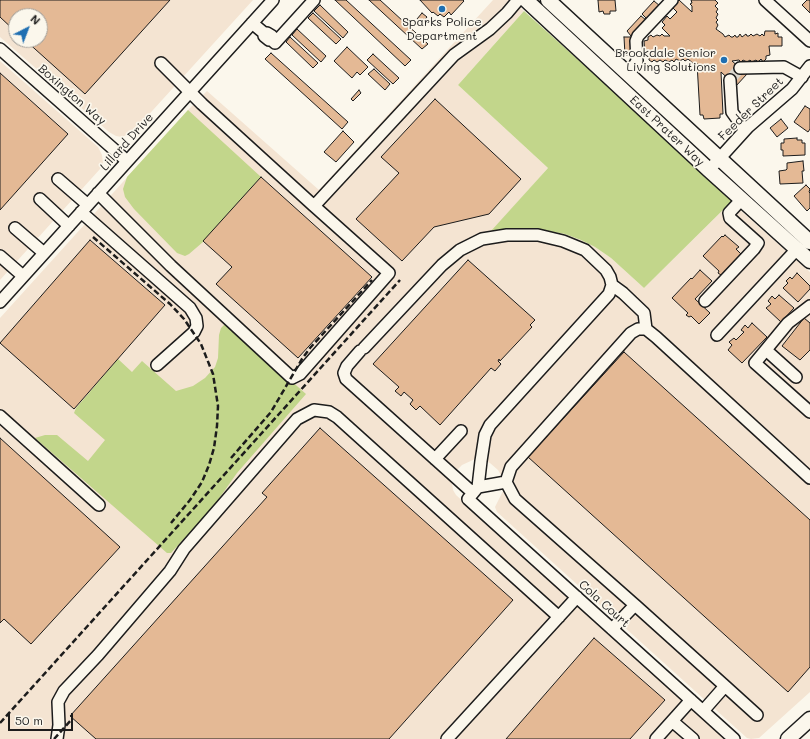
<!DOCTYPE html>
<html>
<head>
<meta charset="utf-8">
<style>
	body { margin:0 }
	#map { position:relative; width:810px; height:739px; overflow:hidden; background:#fbf7ec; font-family:Mali,sans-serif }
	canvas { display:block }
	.north { position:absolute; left:8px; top:8px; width:40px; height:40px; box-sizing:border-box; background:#fbf7ec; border:1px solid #a29f99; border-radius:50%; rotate:42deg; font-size:11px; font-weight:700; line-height:16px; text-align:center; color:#1c1c1c }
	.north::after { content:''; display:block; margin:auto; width:14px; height:18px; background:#1f6fb2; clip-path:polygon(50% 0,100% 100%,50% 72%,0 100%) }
	.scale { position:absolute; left:8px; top:713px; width:65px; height:18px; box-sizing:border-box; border:2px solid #1c1c1c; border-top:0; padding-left:5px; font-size:12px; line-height:14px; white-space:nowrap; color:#1c1c1c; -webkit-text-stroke:3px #fbf7ec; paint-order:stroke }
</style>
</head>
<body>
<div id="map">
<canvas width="810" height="739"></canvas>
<div class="north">N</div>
<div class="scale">50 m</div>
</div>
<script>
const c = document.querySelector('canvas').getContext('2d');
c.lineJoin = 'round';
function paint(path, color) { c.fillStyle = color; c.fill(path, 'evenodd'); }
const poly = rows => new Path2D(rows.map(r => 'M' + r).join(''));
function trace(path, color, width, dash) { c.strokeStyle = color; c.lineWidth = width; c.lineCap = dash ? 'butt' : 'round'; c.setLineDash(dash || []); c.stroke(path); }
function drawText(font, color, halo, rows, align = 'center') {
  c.font = font + ' Mali,sans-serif'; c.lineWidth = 3.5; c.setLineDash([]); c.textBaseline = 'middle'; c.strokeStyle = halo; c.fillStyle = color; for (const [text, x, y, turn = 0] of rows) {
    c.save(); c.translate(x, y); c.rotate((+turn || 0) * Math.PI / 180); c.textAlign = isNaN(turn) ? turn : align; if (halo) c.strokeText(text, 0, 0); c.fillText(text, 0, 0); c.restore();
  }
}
paint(poly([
	[0,0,253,0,133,132,122,137,116,136,109,132,0,37],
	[16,16,40,16,40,40,16,40],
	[493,0,513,0,524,11,458,85,548,168,492,231,503,229,531,228,565,234,581,240,595,247,611,258,644,288,731,202,810,272,810,692,759,738,751,739,747,738,497,512,495,507,503,491,504,484,502,477,498,470,490,463,483,460,475,459,462,465,456,471,452,483,453,490,456,495,726,739,0,739,0,318,188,110,207,91,319,190],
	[0,61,98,147,102,155,103,163,100,169,0,280]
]), '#f4e4d2');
paint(poly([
	[524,11,728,195,731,199,731,202,644,288,611,258,595,247,581,240,565,234,531,228,503,229,491,231,548,168,458,85],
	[188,110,261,177,203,242,189,254,185,256,177,253,134,209,125,197,123,189,127,177],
	[226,323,306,394,237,473,213,507,171,553,167,553,35,438,45,435,57,435,88,461,105,440,74,413,76,408,118,359,132,372,142,361,176,391,193,386,205,378,215,367,218,358,219,335,221,328]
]), '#c2d68b');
const building = poly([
	[0,0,170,0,85,94,25,40,40,40,40,16,16,16,16,32,0,17,0,0],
	[335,0,346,0,411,60,405,66,335,0],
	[369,0,380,0,428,44,422,49,369,0],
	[420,0,463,0,464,1,451,15,449,12,444,17,440,14,438,16,433,12,432,13,420,0],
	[598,0,615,0,616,11,610,11,610,14,604,14,603,11,599,12,598,0],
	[679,0,692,12,692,6,690,4,692,3,691,0,715,0,718,3,715,6,718,9,716,12,718,14,716,18,718,20,716,22,718,25,716,29,723,34,725,37,729,35,731,37,733,37,735,35,736,37,738,37,740,34,742,37,746,34,747,36,749,36,751,34,753,36,757,34,760,36,762,34,764,36,765,31,775,31,775,34,778,33,778,37,782,37,782,46,769,46,770,55,766,56,766,59,763,62,761,59,758,62,756,60,752,62,750,60,747,62,743,60,741,62,739,60,732,61,747,74,736,86,721,72,723,114,720,114,720,118,704,119,703,115,700,115,697,63,695,65,688,59,685,61,683,59,680,61,676,59,674,62,672,60,669,62,665,60,663,62,660,60,657,62,654,60,652,62,649,60,649,57,645,57,644,41,648,40,648,37,651,35,653,37,657,35,660,36,662,34,664,36,670,36,662,28,665,25,662,22,667,16,670,19,677,12,672,7,679,0],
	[807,0,810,0,810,13,802,5,807,0],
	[654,1,660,6,647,19,642,14,654,1],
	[320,5,348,32,343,38,314,11,320,5],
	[313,13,341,39,336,44,308,18,313,13],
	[422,13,427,17,422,23,417,19,422,13],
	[641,16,646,20,631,36,627,31,641,16],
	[297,29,326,56,321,62,292,35,297,29],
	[290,37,318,63,313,68,286,42,290,37],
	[624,37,631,37,632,55,625,55,624,37],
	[347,47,368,67,360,75,357,72,352,78,334,61,347,47],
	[271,53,348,122,342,129,265,59,271,53],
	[373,54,399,78,393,84,367,60,373,54],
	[374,69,390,84,385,90,368,74,374,69],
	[0,73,68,134,0,210,0,73],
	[359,90,361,93,353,101,351,99,359,90],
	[435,99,521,179,489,214,434,227,402,261,356,219,399,173,381,157,435,99],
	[805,106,810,109,810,129,808,132,794,122,805,106],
	[781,119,788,128,777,137,770,128,781,119],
	[343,131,354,142,336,162,324,152,343,131],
	[797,138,797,140,802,140,802,143,805,143,805,155,783,156,783,150,781,150,781,143,784,143,784,139,797,138],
	[803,161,804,171,802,171,803,183,780,184,779,171,786,170,787,169,787,163,803,161],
	[261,177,372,277,298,358,216,284,232,267,203,241,261,177],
	[806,185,810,189,809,192,810,193,810,208,807,211,794,196,806,185],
	[725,235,739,247,736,249,741,254,721,275,718,273,719,271,703,256,722,236,723,237,725,235],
	[90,240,165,305,74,409,0,343,90,240],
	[468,260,535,320,530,325,532,327,500,361,499,359,498,361,501,364,495,371,491,368,440,425,420,406,416,410,410,404,413,400,404,392,401,396,395,391,399,387,373,364,468,260],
	[700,270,712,281,695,299,710,313,699,324,691,316,689,317,686,315,688,313,672,298,691,278,692,279,700,270],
	[797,273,810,286,810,289,798,302,783,288,788,283,786,281,790,277,792,279,797,273],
	[779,295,794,308,781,322,766,308,771,304,768,301,772,296,775,299,779,295],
	[804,318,810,323,810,350,800,360,782,346,804,318],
	[752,323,767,337,742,363,728,350,732,345,729,342,734,338,736,340,744,332,741,330,745,325,748,328,752,323],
	[624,352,810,520,810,667,788,692,528,457,624,352],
	[320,428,513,600,389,739,96,739,70,716,267,497,262,493,320,428],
	[0,438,120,547,31,644,4,619,0,623,0,438],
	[594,638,665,700,630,739,506,739,594,638]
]);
paint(building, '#e4b995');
trace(building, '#1c1c1c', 1);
trace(poly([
	[730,80,740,68]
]), '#dad6cd', 11, [11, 5.5]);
const minor = poly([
	[765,0,810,41],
	[252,23,264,33,264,36,269,40,272,40,272,36,267,33,264,33],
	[272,40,275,43,314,0],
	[0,49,127,161],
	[161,63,202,104,314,206,454,55,490,29,507,13,518,0],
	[740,68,784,67,802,77],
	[629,74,637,61,636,41,638,36,672,0],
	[730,80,732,112,745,130],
	[709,170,748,127,792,89,810,66],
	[58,179,88,205],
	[98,193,171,266,292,378,300,374,389,273,314,206],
	[40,199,69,226],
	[81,212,190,308,196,318,197,326,194,332,157,365],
	[15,228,44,253],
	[0,256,23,276],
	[612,285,623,293,644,313,646,329],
	[705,301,754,249,758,243,730,218,729,213,742,199],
	[0,302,273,0],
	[810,306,788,323,755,363,810,412],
	[717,335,797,249],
	[364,348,442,265,460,250,482,239,507,235,538,235,563,241,585,250,606,270,610,277,612,285,609,294,490,425,485,435,481,461,478,487],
	[766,350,796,377],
	[360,351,347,366,344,373,346,379,473,493],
	[0,416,99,505],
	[435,459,461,431],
	[506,482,511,467,631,333,638,329,646,329,656,337,810,478],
	[478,487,468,499,734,739],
	[478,487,506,482,515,499,635,605],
	[612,629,635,605,725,686,703,711],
	[725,686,757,715],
	[672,721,693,739],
	[57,739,59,725,58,702,64,691,98,655,170,571,184,549,297,419,314,410,329,412,337,417,559,617],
	[447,739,577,597],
	[656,739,691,700]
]);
const major = poly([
	[526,0,709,170,810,261],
	[548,0,810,242],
	[788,739,810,719]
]);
trace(minor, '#1c1c1c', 14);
trace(major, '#1c1c1c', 17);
trace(minor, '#fbf7ec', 11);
trace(major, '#fbf7ec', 14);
trace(poly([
	[93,237,170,304,184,319,201,344,213,374,218,406,217,426,214,448,209,465,202,482,190,500,171,523],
	[231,458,271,412,302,359,310,348,372,280],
	[0,723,400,280],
	[54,739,72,719]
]), '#1c1c1c', 2.5, [6, 3]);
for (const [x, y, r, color] of [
	[442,9,4,"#1f6fb2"],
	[724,60,4,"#1f6fb2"]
]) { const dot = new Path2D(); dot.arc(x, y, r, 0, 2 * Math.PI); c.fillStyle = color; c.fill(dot); trace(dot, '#fbf7ec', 1.5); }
drawText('12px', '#1c1c1c', '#fbf7ec', [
	["Sparks Police",442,22],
	["Department",442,36],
	["Brookdale Senior",716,53,"right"],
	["Living Solutions",716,67,"right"]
]);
drawText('12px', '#1c1c1c', '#fbf7ec', [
	["Boxington Way",72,95,41],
	["Feeder Street",751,109,-44],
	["East Prater Way",667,131,43],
	["Lillard Drive",127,142,-48],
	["Cola Court",604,604,42]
]);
</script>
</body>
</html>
